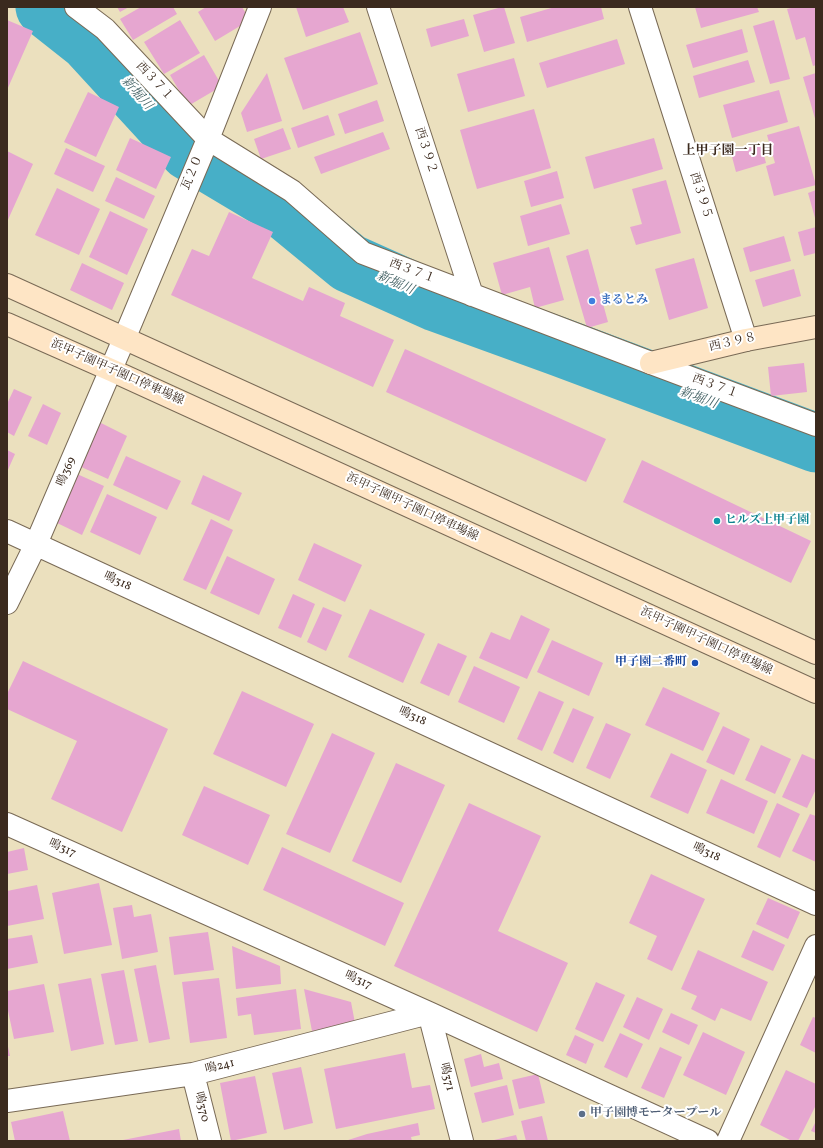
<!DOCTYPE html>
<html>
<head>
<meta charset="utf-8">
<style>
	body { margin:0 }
	#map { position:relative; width:823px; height:1148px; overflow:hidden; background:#ebe0be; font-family:Vollkorn,serif }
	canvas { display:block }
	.frame { position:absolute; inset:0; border:8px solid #3b2a1e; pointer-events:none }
</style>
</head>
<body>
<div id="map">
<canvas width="823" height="1148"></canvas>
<div class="frame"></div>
</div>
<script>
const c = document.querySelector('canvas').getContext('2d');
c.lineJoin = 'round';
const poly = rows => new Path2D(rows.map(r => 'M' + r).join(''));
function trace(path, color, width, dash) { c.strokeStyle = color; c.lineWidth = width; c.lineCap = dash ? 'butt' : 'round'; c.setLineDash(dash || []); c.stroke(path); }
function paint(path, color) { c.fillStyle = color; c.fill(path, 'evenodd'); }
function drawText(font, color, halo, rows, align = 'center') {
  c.font = font + ' Vollkorn,"Noto Serif JP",serif'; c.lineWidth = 4; c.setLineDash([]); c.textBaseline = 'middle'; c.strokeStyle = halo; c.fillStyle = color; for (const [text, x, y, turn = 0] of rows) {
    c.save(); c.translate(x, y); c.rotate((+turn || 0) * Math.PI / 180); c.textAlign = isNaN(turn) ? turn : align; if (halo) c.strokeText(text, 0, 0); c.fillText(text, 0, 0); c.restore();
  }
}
trace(poly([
	[45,7,88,41,189,151,276,203,349,263,436,302,560,347,816,443]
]), '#47afc7', 59);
paint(poly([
	[117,7,129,7,120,12],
	[141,7,173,7,177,14,133,40,120,19],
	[206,7,242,7,250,20,215,41,198,12],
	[296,7,343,7,349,22,306,37],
	[502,7,504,7,515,43,484,52,473,15],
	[555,7,601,7,604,19,527,42,520,17],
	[695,7,757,7,759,12,701,28],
	[795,7,816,7,816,65,813,66,805,37,796,40,787,9],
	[464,19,469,36,431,47,426,29],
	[7,20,33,31,7,90],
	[180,20,200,53,164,74,144,42],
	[774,20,790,79,770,84,753,26],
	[742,29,748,52,693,68,686,45],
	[360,32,378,84,303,110,284,58],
	[617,39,625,64,547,88,539,63],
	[204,55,222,86,188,106,170,75],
	[514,58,525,96,468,112,457,74],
	[748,60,755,82,699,98,693,76],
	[267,73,282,121,247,132,241,113],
	[816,73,816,122,803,77],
	[779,90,788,122,732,138,723,105],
	[88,92,119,107,96,157,64,142],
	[377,100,384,121,345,134,338,114],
	[534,109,551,168,477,189,460,130],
	[328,115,335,135,298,148,291,128],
	[799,126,816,185,774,196,766,166,775,163,767,135],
	[283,128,291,149,261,159,254,139],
	[383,132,390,149,321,174,314,157],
	[130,138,171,157,156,189,116,170],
	[654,138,663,169,594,189,585,157],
	[761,144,766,163,736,172,731,153],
	[66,148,105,166,93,192,54,174],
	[7,151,33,164,7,222],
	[557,171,564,198,531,207,524,181],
	[116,177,155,196,144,219,105,201],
	[666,180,681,233,636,245,630,227,642,224,632,189],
	[57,188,100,209,79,255,35,235],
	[816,190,816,217,815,218,808,193],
	[561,204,570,234,528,246,520,216],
	[110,211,148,229,127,275,89,257],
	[229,212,273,232,252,278,303,301,309,287,345,303,340,316,394,340,373,387,171,295,192,249,209,256],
	[816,227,816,253,804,256,798,232],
	[784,236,791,261,750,272,743,248],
	[549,247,564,300,535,308,530,287,502,295,493,263],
	[588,249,608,322,587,328,566,256],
	[694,258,708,308,669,320,655,269],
	[82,263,124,283,112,310,70,290],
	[794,269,801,296,763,307,755,280],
	[405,349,606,439,586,482,386,392],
	[804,363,807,392,771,396,768,367],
	[14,389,32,397,14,436,7,432,7,404],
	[43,404,61,413,47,445,28,436],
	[99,422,127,436,108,479,79,466],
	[7,450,15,454,7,472],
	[126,456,181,481,167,510,113,485],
	[642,460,811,541,791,583,623,502],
	[77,474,104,486,82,535,55,522],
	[203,475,242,493,229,521,191,504],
	[107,494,157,517,140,555,90,532],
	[211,519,233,530,206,590,183,580],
	[314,543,362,565,345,602,298,580],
	[227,556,275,579,259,615,210,593],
	[293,594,315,604,301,638,278,628],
	[323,607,342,615,326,651,307,642],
	[370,609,425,634,403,683,348,657],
	[521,615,550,629,527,679,479,658,491,632,510,640],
	[552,640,603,663,589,696,537,672],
	[438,643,467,656,449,696,420,683],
	[23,661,168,729,122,832,51,799,77,741,7,709,7,694],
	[474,666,520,687,504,723,458,702],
	[663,687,720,713,703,751,645,725],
	[242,691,314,724,286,787,213,754],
	[539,691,564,702,542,751,517,739],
	[573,708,594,717,573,763,553,753],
	[606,723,631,734,610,779,586,768],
	[723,726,750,739,734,775,706,762],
	[332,733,375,753,330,853,286,834],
	[761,745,791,759,775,794,745,780],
	[671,753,707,770,688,814,650,797],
	[802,754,816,760,816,789,807,808,782,797],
	[396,763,445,785,401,883,352,861],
	[721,779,768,801,754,834,706,813],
	[204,786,270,815,248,865,182,835],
	[469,803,541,836,498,931,568,963,537,1032,394,966],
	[777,803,800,814,780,858,757,847],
	[810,814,816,816,816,862,792,851],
	[282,847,404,903,385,946,263,890],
	[24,848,28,870,7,874,7,852],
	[651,874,705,899,672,971,647,959,657,936,629,923],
	[99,883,112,945,64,954,52,893],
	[37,885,44,919,7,926,7,891],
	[768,898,800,912,788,939,756,924],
	[132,905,134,917,151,914,158,952,122,959,113,908],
	[753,930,785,945,773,971,741,957],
	[208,932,214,970,174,975,169,937],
	[32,935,38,963,7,969,7,939],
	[232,946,280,966,281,984,236,989],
	[698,950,768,982,751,1021,721,1008,715,1021,691,1009,697,996,681,989],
	[156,965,170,1039,149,1043,134,969],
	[124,970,138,1041,115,1045,101,974],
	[91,978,104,1044,71,1051,58,984],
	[219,978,227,1038,190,1043,182,982],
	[596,982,625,995,603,1042,575,1029],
	[44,984,54,1032,14,1039,7,1006,7,991],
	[296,989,301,1029,254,1035,251,1014,238,1016,236,998],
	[304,989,351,1002,355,1023,312,1031],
	[637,997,663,1009,649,1040,623,1027],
	[671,1013,698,1025,689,1045,662,1032],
	[813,1017,816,1018,816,1053,800,1045],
	[703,1032,745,1052,726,1095,683,1075],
	[620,1033,643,1044,627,1078,604,1067],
	[575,1035,594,1044,586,1064,566,1055],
	[7,1042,10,1056,7,1056],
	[660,1047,682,1057,664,1098,641,1088],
	[405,1053,412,1088,430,1085,435,1109,336,1129,324,1069],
	[481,1054,484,1067,499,1063,503,1079,471,1087,464,1059],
	[301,1067,313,1123,284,1130,272,1073],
	[786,1070,816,1084,816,1105,798,1141,792,1141,760,1125],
	[538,1074,545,1103,519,1109,512,1080],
	[255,1076,267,1133,231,1141,220,1083],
	[507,1085,514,1115,482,1123,474,1093],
	[63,1111,70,1141,15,1141,11,1122],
	[542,1116,548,1141,526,1141,521,1121],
	[816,1121,816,1133,811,1131],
	[418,1123,420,1135,411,1137,412,1141,345,1141,367,1134],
	[179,1129,181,1141,123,1141,123,1140],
	[516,1135,518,1141,494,1141,494,1140]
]), '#e6a6d0');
const street = poly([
	[76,7,105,29,208,139,292,191,363,253,651,363,816,425],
	[378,7,472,295],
	[640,7,746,340],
	[7,531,816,904],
	[7,603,36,544,124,339,132,320,208,139,260,7],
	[7,824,429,1013,708,1141],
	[193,1074,210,1141],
	[7,1101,193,1074,429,1013,462,1141],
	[728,1141,816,946]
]);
const secondary = poly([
	[7,285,816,653],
	[7,324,111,370,816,692],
	[651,363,746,340,816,327]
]);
trace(street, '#796a56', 24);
trace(secondary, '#796a56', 24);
trace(street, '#fff', 22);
trace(secondary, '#fee5c5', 22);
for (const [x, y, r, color] of [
	[592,301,4,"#3f7fe0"],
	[717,521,4,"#0f9aa8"],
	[695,663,4,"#1a4fb4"],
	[582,1114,4,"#5c6f8a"]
]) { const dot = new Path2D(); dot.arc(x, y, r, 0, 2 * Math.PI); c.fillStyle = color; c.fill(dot); trace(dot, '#fff', 1.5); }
drawText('12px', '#3b2a1e', '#fff', [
	["西３７１",154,82,47],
	["西３９２",425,151,72],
	["瓦２０",193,173,-67],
	["西３９５",700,196,72],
	["西３７１",412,272,21],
	["西３９８",733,343,-13],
	["浜甲子園甲子園口停車場線",117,373,24],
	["西３７１",715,387,20],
	["鳴369",67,472,-67],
	["浜甲子園甲子園口停車場線",412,508,25],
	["鳴318",117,582,25],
	["浜甲子園甲子園口停車場線",706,642,25],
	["鳴318",412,717,25],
	["鳴317",62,849,24],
	["鳴318",706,853,25],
	["鳴317",358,981,24],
	["鳴241",220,1067,-14],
	["鳴371",446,1077,76],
	["鳴370",201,1107,76]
]);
drawText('bold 12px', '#366cbe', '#fff', [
	["まるとみ",600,301]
], 'left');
drawText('bold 12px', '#0d838f', '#fff', [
	["ヒルズ上甲子園",725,521]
], 'left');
drawText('bold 12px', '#164399', '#fff', [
	["甲子園二番町",687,663]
], 'right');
drawText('bold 12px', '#4e5e75', '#fff', [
	["甲子園博モータープール",590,1114]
], 'left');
drawText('italic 13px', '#405f62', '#fff', [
	["新堀川",136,94,48],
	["新堀川",395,284,24],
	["新堀川",698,399,20]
]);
drawText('bold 13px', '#3b2a1e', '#fff', [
	["上甲子園一丁目",728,152]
]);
</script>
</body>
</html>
